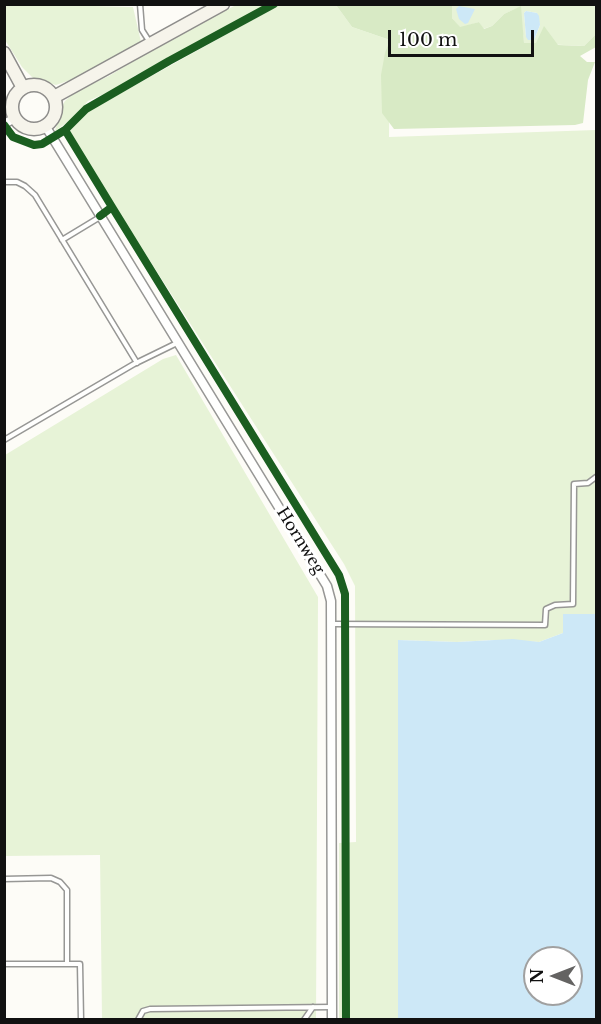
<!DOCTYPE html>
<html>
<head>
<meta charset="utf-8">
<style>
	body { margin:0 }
	#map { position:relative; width:601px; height:1024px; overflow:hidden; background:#fdfcf7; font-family:"Libre Baskerville",serif }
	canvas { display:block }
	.frame { position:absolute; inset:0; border:6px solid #111; pointer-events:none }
	.north { position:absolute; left:523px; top:946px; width:60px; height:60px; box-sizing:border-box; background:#fff; border:2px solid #a0a0a0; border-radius:50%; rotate:270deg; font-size:16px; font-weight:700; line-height:24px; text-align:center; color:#111 }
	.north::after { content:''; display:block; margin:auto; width:21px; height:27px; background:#646362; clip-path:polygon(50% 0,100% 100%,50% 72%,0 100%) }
	.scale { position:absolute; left:388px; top:30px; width:146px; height:27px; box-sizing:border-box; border:3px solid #111; border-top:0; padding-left:8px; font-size:18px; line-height:21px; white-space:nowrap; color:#111; -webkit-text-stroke:4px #fff; paint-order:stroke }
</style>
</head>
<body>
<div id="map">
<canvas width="601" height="1024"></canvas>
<div class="frame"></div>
<div class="north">N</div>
<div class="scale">100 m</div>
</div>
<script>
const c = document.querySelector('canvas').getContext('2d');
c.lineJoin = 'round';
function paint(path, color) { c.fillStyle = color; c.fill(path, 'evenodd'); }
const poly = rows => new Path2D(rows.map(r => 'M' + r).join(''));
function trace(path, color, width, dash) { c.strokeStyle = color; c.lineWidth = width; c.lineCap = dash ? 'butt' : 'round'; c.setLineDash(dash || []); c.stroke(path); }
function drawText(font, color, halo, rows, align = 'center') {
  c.font = font + ' "Libre Baskerville",serif'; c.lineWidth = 6; c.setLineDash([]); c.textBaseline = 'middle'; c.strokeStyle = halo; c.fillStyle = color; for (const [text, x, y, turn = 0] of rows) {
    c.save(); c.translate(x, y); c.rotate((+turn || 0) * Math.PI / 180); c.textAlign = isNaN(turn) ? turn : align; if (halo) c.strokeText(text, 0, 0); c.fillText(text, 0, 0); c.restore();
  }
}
paint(poly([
	[90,4,94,6,133,7,141,42,79,77,56,85,34,79,22,67,5,40,4,5],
	[281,4,336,5,352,27,390,40,389,137,596,130,596,614,563,615,563,633,539,642,493,640,457,642,398,640,398,1019,339,1019,339,843,356,842,355,586,344,564,67,131,87,112],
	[236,5,268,5,180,54,134,76,120,87,88,101,73,118,55,131,61,108,65,101,75,92,109,76,161,44],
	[454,5,596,5,596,34,584,46,524,43,520,7,504,14,492,26,483,29,479,22,460,28,452,18,452,6],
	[526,11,537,13,540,25,535,38,526,37,524,13],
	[176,355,318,597,316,1019,102,1019,100,855,5,856,5,455,163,359]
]), '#e7f3d7');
paint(poly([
	[336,5,454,5,452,6,452,18,460,27,479,22,484,29,492,26,504,14,521,6,524,43,536,43,544,26,558,45,584,46,596,34,596,47,580,56,587,62,595,62,588,80,583,123,575,125,394,129,382,113,381,75,385,53,390,40,352,27]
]), '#d8eac5');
paint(poly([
	[459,6,475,9,468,23,465,24,459,19,456,9],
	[526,11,537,13,539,16,540,25,534,40,528,40,526,37,524,13],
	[563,614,596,614,596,1019,398,1019,398,640,457,642,513,639,539,642,563,633],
	[535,958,571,958,571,994,535,994]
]), '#cde8f7');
const lane = poly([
	[140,4,142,30,149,41],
	[4,182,17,182,25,186,35,195,137,363],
	[62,240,100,217],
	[4,440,134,364,177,343],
	[332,624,545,625,546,609,555,605,573,604,574,484,588,483,596,477],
	[4,879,51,878,60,882,67,890,67,964,80,964,81,1020],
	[4,964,67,964],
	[138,1020,143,1011,150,1009,332,1007],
	[304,1020,313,1007]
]);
const street = poly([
	[4,124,15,118],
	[46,127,327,586,331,601,332,1020]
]);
const secondary = poly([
	[4,53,23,88],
	'12 107a22 22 0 1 1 44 0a22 22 0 1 1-44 0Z',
	[54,97,223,4]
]);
trace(lane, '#979795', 7);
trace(street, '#979795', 11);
trace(secondary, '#8e8d8b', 15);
trace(lane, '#fffffe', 4);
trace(street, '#fffffe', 8);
trace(secondary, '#f6f4eb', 12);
trace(poly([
	[4,125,13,137,34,145,42,144,65,130,86,109,169,61,274,4],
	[65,130,112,207,100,216],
	[112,207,339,575,345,594,346,1020]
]), '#1b5e20', 8);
drawText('16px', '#111', '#fff', [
	["Hornweg",300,541,58]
]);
</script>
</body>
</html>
